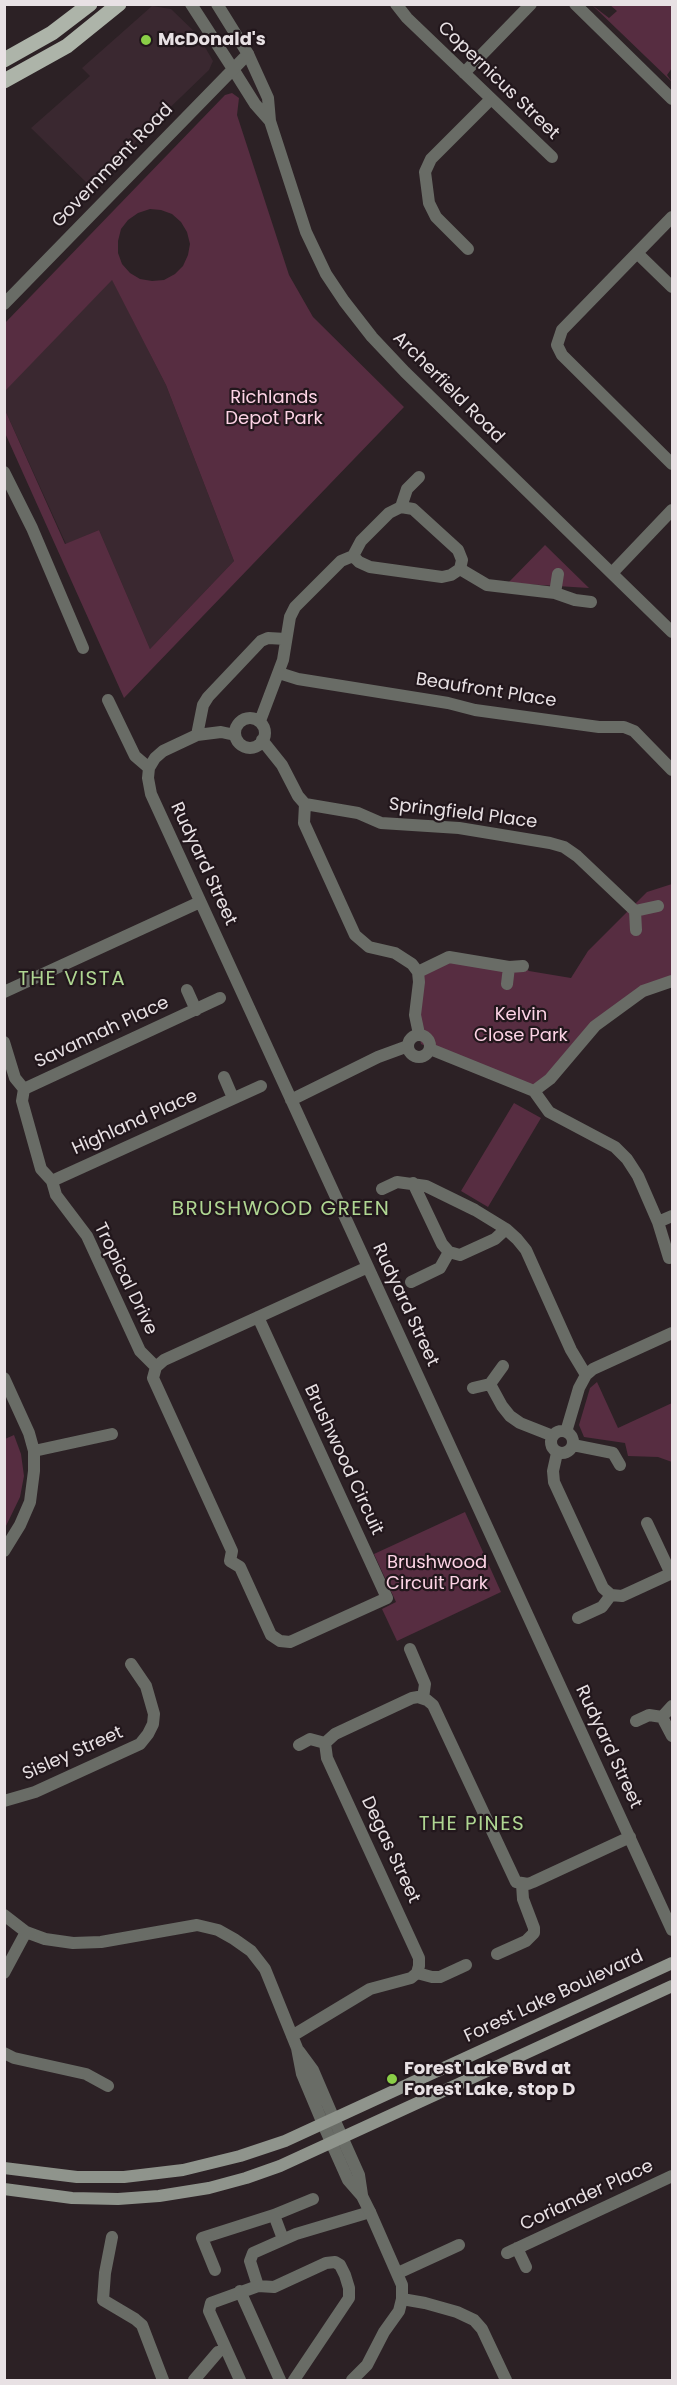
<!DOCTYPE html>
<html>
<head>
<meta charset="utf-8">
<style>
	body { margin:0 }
	#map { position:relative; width:677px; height:2385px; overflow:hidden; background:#2c2125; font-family:Poppins,sans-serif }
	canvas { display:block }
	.frame { position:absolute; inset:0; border:6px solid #e8e1e4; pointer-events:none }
</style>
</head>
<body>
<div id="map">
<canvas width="677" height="2385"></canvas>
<div class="frame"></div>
</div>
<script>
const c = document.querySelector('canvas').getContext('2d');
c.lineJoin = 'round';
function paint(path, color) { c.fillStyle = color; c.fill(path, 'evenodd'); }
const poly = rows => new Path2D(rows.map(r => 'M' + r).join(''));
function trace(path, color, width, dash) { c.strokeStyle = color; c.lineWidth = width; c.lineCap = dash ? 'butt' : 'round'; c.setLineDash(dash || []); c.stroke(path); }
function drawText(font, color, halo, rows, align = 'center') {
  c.font = font + ' Poppins,sans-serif'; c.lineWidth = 4.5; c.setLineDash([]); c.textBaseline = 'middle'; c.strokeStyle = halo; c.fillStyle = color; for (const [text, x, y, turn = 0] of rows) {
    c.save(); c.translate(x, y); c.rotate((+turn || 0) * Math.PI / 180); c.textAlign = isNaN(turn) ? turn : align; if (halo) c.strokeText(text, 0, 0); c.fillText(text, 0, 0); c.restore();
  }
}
paint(poly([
	[152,6,171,9,198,35,213,61,209,70,154,123,92,188,31,128,90,76,82,68],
	[112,279,166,385,234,561,150,649,99,530,66,544,5,410,4,391]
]), '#3a2830');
paint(poly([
	[592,5,609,18,617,11,610,5,672,5,672,68,667,75,672,82],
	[232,93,239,98,237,115,289,275,313,317,404,407,124,698,5,433,5,410,65,544,99,530,150,649,234,561,166,385,112,280,5,391,5,323,225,95],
	[150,209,161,210,172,214,181,222,187,232,190,244,188,255,183,266,175,274,164,280,152,281,140,279,130,273,122,264,118,253,118,241,121,229,128,220,138,213],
	[545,545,589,588,508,583],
	[672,884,672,981,595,1026,534,1091,421,1044,419,1034,418,972,442,959,523,966,529,971,571,978,588,951,647,892],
	[514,1103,541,1118,488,1207,461,1191],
	[597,1382,618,1428,672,1403,672,1462,658,1457,628,1456,625,1443,584,1437,579,1425,590,1388],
	[14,1435,21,1454,24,1476,20,1497,5,1528,5,1439],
	[465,1512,501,1592,397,1641,382,1609,396,1602,374,1554]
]), '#572d41');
trace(poly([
	[396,4,407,18,552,157],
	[575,4,672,99],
	[248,54,268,98,270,121,306,232,326,274,344,301,372,337,405,372,672,632],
	[233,69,255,104,270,121],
	[464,73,531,4],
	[672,217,562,330,557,345,562,355,672,464],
	[468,249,436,217,429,203,425,172,431,159,491,99],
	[637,253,672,287],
	[4,472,32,528,83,648],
	[401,507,407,489,419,477],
	[460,569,487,585,555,593,575,600,591,602],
	[612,573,672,510],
	[555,593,558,574],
	[279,673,298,679,448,703,475,710,599,727,624,727,634,731,672,770],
	[108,700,135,756,149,768,148,778,151,794,672,1930],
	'235 733a15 15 0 1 1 30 0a15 15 0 1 1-30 0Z',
	[260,721,283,660,290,617,295,607,341,561,353,556,361,541,389,513,401,507,413,509,458,550,462,560,460,569,451,575,442,577,370,567,359,562,353,556],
	[197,735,203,705,208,697,261,641,268,638,286,639],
	[262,740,282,765,298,796,305,804,358,813,381,823,459,828,550,843,564,847,577,856,635,911],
	[149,768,155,758,163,751,197,735,221,732,235,735],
	[305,804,304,823,355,935,369,947,395,953,412,964,418,972,419,982,415,1015,419,1034],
	[636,930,635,911,658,906],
	[418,972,449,957,509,967,523,966],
	[507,984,509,967],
	[187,990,196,1010],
	[4,992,200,902],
	'408 1046a11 11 0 1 1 22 0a11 11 0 1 1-22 0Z',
	[4,1042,15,1078,24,1089,22,1101,41,1169,52,1181,56,1195,87,1236,140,1351,156,1367],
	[430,1049,534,1091],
	[224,1077,233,1098],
	[24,1089,220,998],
	[534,1091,549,1112,615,1147,627,1159,638,1176,658,1222,669,1258],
	[534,1091,550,1079,595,1026,643,991,672,981],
	[291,1100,378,1057,408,1046],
	[52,1181,261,1086],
	[413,1183,442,1244,449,1252,460,1255,495,1239,506,1229],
	[382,1189,397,1182,426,1186,475,1210,506,1229,517,1239,526,1250,571,1350,586,1375],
	[658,1222,672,1216],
	[411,1282,440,1268,449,1252],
	[258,1317,387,1598,290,1642,280,1641,271,1635,240,1567,230,1561,232,1551,153,1378,156,1367,164,1360,368,1267],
	[4,1378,29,1433,34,1451,34,1471,30,1502,20,1525,4,1551],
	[490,1384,502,1406,510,1416,520,1423,553,1436],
	[473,1388,490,1384,503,1366],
	'551 1442a11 11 0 1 1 22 0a11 11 0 1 1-22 0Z',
	[566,1432,579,1388,586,1375,593,1369,672,1333],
	[573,1445,613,1453,620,1465],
	[34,1451,112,1434],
	[557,1453,553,1471,554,1482,603,1588,611,1595,622,1596,672,1573],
	[647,1523,671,1574],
	[578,1618,602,1607,611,1595],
	[410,1649,425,1684,423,1698],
	[662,1717,672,1736],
	[636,1721,649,1715,662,1717,672,1706],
	[299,1745,310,1739,325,1743],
	[4,1801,35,1792,140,1744,148,1734,153,1724,154,1714,146,1686,131,1664],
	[4,1915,26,1932,45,1939,73,1943,101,1942,197,1925,218,1930,234,1939,251,1951,265,1969,297,2048,302,2074,323,2124],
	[497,1954,526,1941,534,1933,534,1928,523,1899,522,1884],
	[4,1973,26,1932],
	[417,1973,432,1977,440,1977,466,1965],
	[292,2036,370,1989,411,1978,417,1973,419,1966,419,1958,327,1758,325,1743,335,1734,412,1698,418,1697,427,1700,433,1705,516,1882,528,1884,533,1882,630,1837],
	[299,2051,313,2070,334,2119],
	[4,2053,14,2058,86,2074,108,2086],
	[274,2215,283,2239],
	[112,2237,105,2273,103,2300,135,2319,142,2325,163,2380],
	[517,2248,526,2267],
	[507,2253,672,2176],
	[215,2270,202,2238,274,2215,313,2199],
	[398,2273,459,2245],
	[258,2286,250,2261,253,2253,296,2234,370,2212],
	[240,2291,280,2380],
	[402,2299,425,2303,457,2312,474,2320,482,2329,506,2380],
	[194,2380,218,2352],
	[240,2380,209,2311,211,2303,258,2286,274,2287,326,2263,335,2262,340,2265,345,2275,349,2288,349,2298,294,2380]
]), '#696c66', 12);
trace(poly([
	[191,4,233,69],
	[4,304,248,54,217,4],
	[334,2119,359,2175,362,2195],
	[323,2124,348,2180,362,2196,370,2212,402,2285,402,2299,399,2311,384,2332,367,2365,352,2380]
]), '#696c66', 12);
trace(poly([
	[4,2168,77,2177,124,2177,183,2170,240,2156,285,2141,672,1963],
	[4,2189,72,2198,118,2199,159,2196,209,2188,246,2178,280,2166,672,1986]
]), '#8f948c', 12);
trace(poly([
	[4,60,52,33,90,4],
	[4,81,67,46,119,4]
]), '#adb4a9', 15);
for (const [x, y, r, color] of [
	[146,40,6,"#8ace47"],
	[392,2079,6,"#8ace47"]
]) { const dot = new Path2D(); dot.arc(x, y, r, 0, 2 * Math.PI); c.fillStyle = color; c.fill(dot); trace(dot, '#22171c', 2); }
drawText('bold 18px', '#e8e1e4', '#22171c', [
	["McDonald's",158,40],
	["Forest Lake Bvd at",404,2069],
	["Forest Lake, stop D",404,2090]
], 'left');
drawText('18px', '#e8e1e4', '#22171c', [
	["Copernicus Street",498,81,44],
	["Government Road",113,166,-46],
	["Archerfield Road",448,388,45],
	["Beaufront Place",486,691,9],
	["Springfield Place",463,814,7],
	["Rudyard Street",203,864,65],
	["Savannah Place",102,1033,-25],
	["Highland Place",135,1123,-24],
	["Tropical Drive",125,1279,64],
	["Rudyard Street",405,1305,65],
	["Brushwood Circuit",343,1460,65],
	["Rudyard Street",608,1747,65],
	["Sisley Street",73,1754,-24],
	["Degas Street",390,1850,65],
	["Forest Lake Boulevard",554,1997,-25],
	["Coriander Place",587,2196,-25]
]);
drawText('18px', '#fdd3e5', '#22171c', [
	["Richlands",274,398],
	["Depot Park",274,419],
	["Kelvin",521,1015],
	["Close Park",521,1036],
	["Brushwood",437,1563],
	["Circuit Park",437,1584]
]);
c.letterSpacing = '1.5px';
drawText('20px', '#afd692', '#22171c', [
	["THE VISTA",72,980],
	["BRUSHWOOD GREEN",281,1210],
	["THE PINES",472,1825]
]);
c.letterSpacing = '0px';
</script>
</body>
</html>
